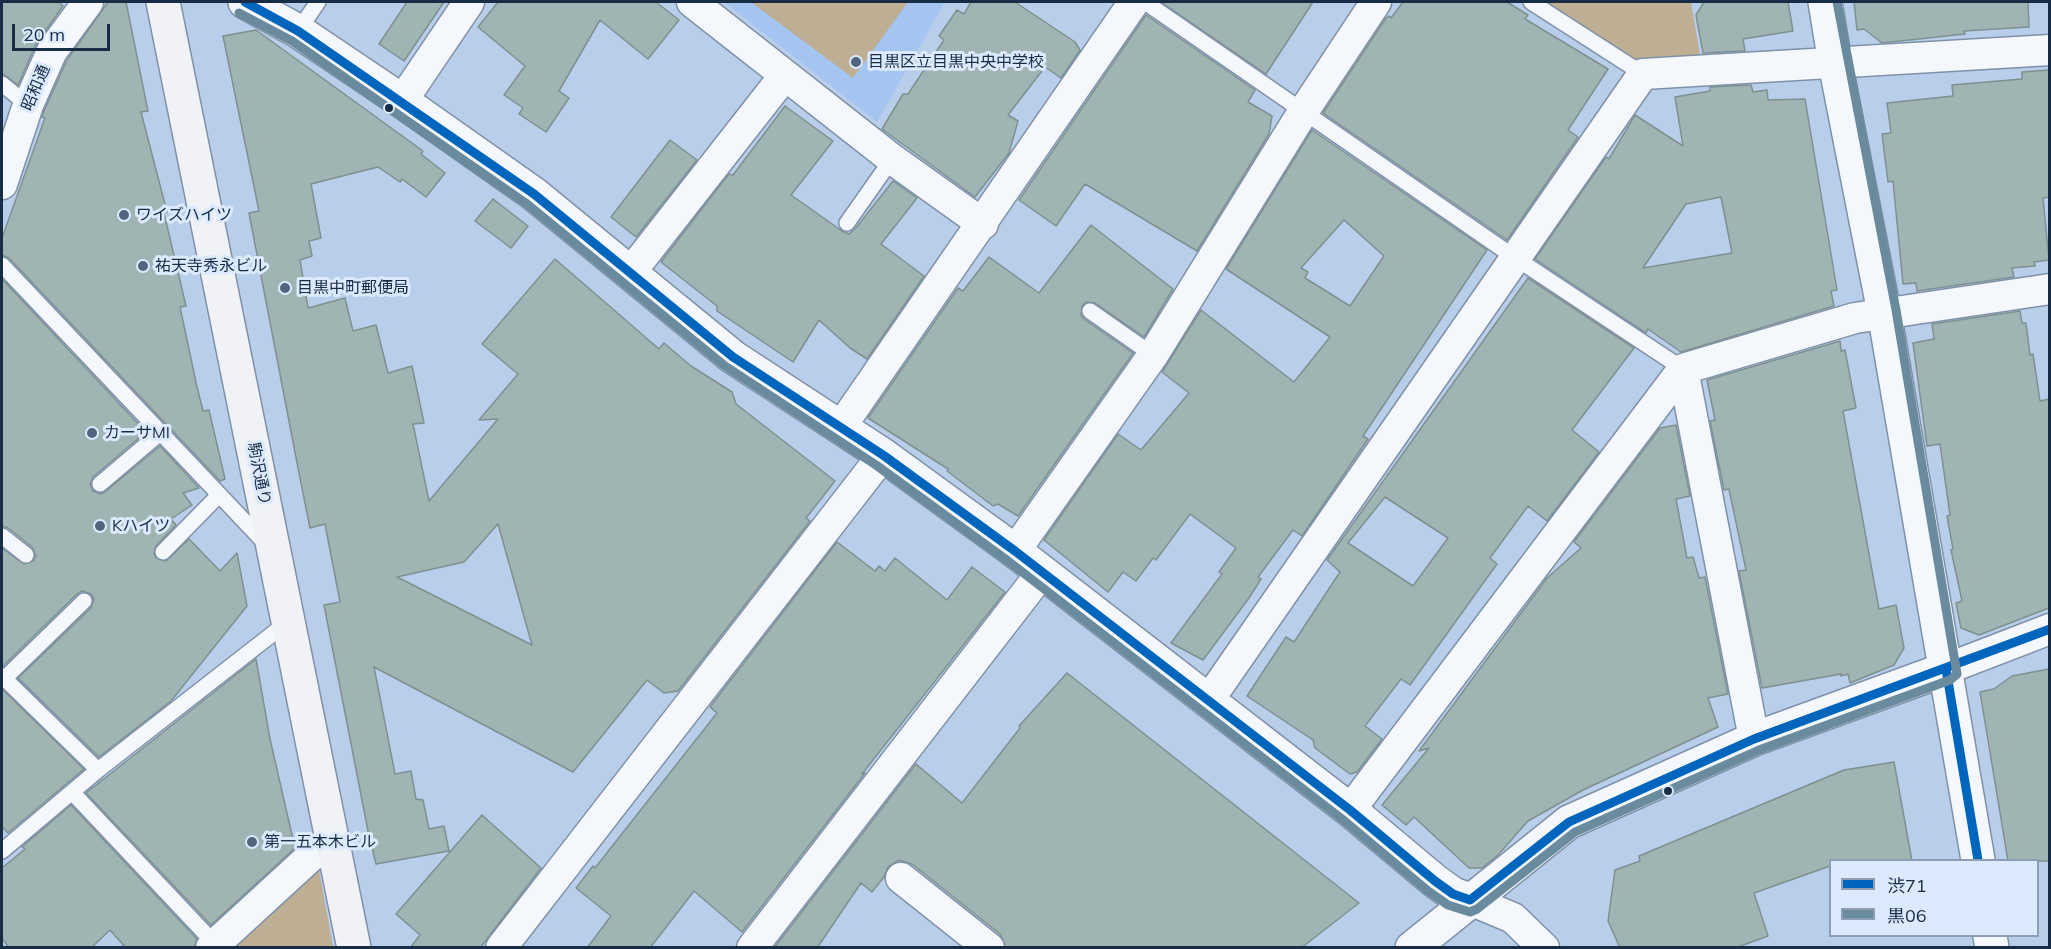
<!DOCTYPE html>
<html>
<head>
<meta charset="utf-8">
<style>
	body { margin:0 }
	#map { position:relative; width:2051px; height:949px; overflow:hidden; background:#b9ceea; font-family:Mulish,"Noto Sans JP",sans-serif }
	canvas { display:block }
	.frame { position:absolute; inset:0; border:3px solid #192c45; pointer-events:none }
	.legend { position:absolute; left:1829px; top:859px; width:210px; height:78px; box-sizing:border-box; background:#dbeafe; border:2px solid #8d9eb4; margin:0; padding:8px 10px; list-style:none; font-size:18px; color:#192c45 }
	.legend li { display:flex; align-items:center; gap:12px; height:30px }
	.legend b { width:30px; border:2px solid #8d9eb4 }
	.scale { position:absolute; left:12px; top:24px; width:98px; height:27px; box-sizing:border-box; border:3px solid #192c45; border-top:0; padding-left:8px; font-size:18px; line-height:21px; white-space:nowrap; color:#192c45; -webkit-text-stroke:4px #dbeafe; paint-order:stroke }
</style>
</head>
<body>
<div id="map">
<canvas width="2051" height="949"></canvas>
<div class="frame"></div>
<ul class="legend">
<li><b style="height:8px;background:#0065bd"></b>渋71</li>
<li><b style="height:8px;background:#6a8b9e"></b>黒06</li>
</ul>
<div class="scale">20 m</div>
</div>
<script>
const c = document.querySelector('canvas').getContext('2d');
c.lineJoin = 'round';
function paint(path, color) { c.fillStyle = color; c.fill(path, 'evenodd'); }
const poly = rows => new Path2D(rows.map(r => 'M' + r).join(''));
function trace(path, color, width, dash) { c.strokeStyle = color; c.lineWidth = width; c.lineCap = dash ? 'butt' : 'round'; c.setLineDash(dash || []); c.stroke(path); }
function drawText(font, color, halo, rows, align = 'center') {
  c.font = font + ' Mulish,"Noto Sans JP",sans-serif'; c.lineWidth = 6; c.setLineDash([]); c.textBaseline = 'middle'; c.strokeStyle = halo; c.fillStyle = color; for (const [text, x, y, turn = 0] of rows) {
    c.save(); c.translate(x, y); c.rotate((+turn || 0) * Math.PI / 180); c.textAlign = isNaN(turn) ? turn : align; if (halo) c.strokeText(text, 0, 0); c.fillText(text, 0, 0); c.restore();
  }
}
paint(poly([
	[724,2,945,2,877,122]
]), '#a5c5f1');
paint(poly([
	[751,2,908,2,853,78],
	[1546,2,1691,2,1701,61,1645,66],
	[318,865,333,947,228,947]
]), '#beae94');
const building = poly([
	[2,2,59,2,63,6,36,44,18,85,2,73,2,2],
	[108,2,126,2,148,111,141,112,167,212,164,213,186,306,180,307,197,387,203,411,209,410,225,479,220,481,9,258,2,255,2,238,45,118,42,117,44,111,67,60,108,2],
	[407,2,444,2,404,61,379,44,407,2],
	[498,2,656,2,679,20,648,59,600,20,559,91,569,98,546,132,519,114,523,108,504,95,525,66,478,27,498,2],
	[971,2,1015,2,1075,42,1080,50,1061,78,1045,67,1008,115,1018,121,1009,153,975,197,882,129,903,94,908,94,944,40,939,36,957,10,964,14,971,2],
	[1161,2,1313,2,1266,74,1161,2],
	[1403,2,1507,2,1528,15,1525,19,1608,69,1568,130,1578,137,1507,240,1323,113,1386,18,1389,16,1391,18,1403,2],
	[1704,2,1788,2,1793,31,1743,39,1745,51,1703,53,1696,15,1704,2],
	[1854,2,2028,2,2029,27,1964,31,1965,34,1882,43,1864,29,1857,30,1854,2],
	[1146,15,1255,90,1248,102,1272,116,1269,134,1197,251,1085,184,1056,226,1019,200,1146,15],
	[256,30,423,151,421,154,445,173,426,197,402,179,400,182,378,167,311,184,321,238,309,241,312,256,300,260,308,308,345,298,353,331,376,325,388,373,412,366,424,423,413,424,429,501,498,419,479,420,518,374,482,344,555,259,659,349,664,343,691,366,732,392,736,404,835,481,806,518,810,521,678,691,664,693,647,680,573,772,374,667,395,774,411,771,416,799,423,800,429,829,444,826,449,851,376,864,368,831,324,605,340,602,325,524,310,528,299,473,249,213,259,211,223,36,256,30],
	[498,524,532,645,397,577,464,562,498,524],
	[2049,70,2049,197,2043,198,2049,260,2034,262,2035,266,2012,268,2014,277,1917,291,1916,283,1903,284,1893,181,1888,182,1882,134,1891,133,1887,103,1953,96,1952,85,2022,79,2022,72,2049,70],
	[1751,85,1753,92,1767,90,1768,100,1805,99,1837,290,1831,291,1834,306,1681,352,1648,329,1646,333,1535,259,1606,157,1609,159,1635,115,1683,146,1675,97,1710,91,1710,87,1751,85],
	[1721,197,1732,253,1643,268,1686,204,1721,197],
	[785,106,833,141,791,195,842,231,849,234,855,229,893,181,917,198,881,244,924,276,867,359,850,348,819,320,793,362,717,311,717,306,661,262,724,180,729,174,733,175,785,106],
	[1312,130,1487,250,1363,436,1368,439,1302,536,1293,530,1258,577,1261,579,1249,598,1203,660,1171,643,1222,574,1219,572,1236,548,1190,514,1156,560,1153,558,1136,581,1123,572,1108,592,1044,540,1118,434,1141,450,1189,393,1162,372,1201,310,1294,382,1330,337,1226,269,1312,130],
	[1344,220,1384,256,1350,306,1305,278,1308,272,1301,268,1344,220],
	[670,140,697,160,636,237,611,217,670,140],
	[493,199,528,226,511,248,475,221,493,199],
	[1091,225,1173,289,1144,337,1095,303,1086,302,1082,306,1081,315,1084,319,1133,353,1018,516,998,504,993,506,947,471,948,469,868,418,958,288,963,291,989,257,1039,293,1091,225],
	[1528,278,1634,348,1572,430,1599,452,1547,521,1528,506,1490,558,1497,564,1410,685,1401,679,1365,726,1382,739,1357,772,1350,774,1315,748,1313,740,1247,696,1286,637,1294,642,1340,572,1327,560,1528,278],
	[1385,497,1448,538,1413,586,1348,543,1385,497],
	[2,279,146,432,93,477,90,485,93,491,101,494,106,491,160,446,199,488,183,493,192,505,171,519,176,525,156,546,154,554,156,558,166,561,189,539,220,571,237,553,247,606,171,701,99,757,18,678,91,608,94,599,91,594,82,591,77,594,2,667,2,548,24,564,33,561,36,556,32,547,8,528,2,526,2,279],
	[2020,311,2022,323,2026,323,2030,355,2033,354,2040,401,2049,399,2049,608,1979,635,1961,628,1956,603,1962,601,1951,550,1953,549,1947,516,1950,515,1940,444,1927,446,1913,343,1934,339,1932,324,2020,311],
	[1840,341,1841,351,1845,350,1856,408,1843,411,1879,609,1896,605,1904,648,1894,665,1850,683,1848,674,1841,676,1841,674,1762,688,1739,571,1746,570,1729,489,1724,490,1710,421,1715,420,1707,380,1840,341],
	[1676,425,1690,496,1676,499,1687,558,1693,557,1699,578,1705,577,1728,694,1708,698,1718,727,1583,790,1528,821,1498,855,1482,868,1469,868,1414,817,1406,825,1382,805,1429,748,1419,751,1547,578,1581,548,1574,542,1660,428,1676,425],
	[837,542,875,571,879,566,885,571,895,558,947,600,972,567,1005,592,862,774,865,773,742,932,694,891,650,948,587,948,611,916,576,888,593,866,595,868,717,713,710,707,837,542],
	[256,659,270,739,295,848,211,925,86,793,256,659],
	[2049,669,2049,861,2008,861,1980,692,1994,689,2012,676,2049,669],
	[1067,673,1359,903,1301,948,1006,948,1000,934,912,864,899,860,888,867,884,877,872,892,861,883,817,948,774,948,916,764,962,803,1020,728,1019,726,1067,673],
	[2,689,84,769,8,833,2,827,2,689],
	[1894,762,1912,861,1830,861,1830,866,1754,893,1768,936,1735,948,1620,948,1608,921,1615,870,1640,861,1639,856,1844,770,1894,762],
	[71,805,197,939,194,948,126,948,110,930,91,948,9,948,2,938,2,868,25,849,22,847,71,805],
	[482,815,541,868,480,948,410,948,420,935,396,914,482,815]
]);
paint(building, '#a1b4b4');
trace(building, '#7e9090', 1.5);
const service = poly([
	[1145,2,1514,257,1683,369],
	[1531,2,1643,74],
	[298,31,318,2],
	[2,84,28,105],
	[847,223,892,159],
	[2,265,266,544],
	[1090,311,1153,355],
	[100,484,160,433],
	[2,536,26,555],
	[163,552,219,495],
	[2,676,98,770],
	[5,678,84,601],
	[72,792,215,944],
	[2,851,98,770,289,621]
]);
const minor = poly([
	[692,2,892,159,983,224],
	[402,101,469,2],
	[2,184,28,105,52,51,88,2],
	[630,273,785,75],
	[1683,369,1754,739],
	[840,428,1134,2],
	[1015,551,1153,355,1303,112,1376,2],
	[1946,669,2050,629],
	[1208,701,1643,74,2050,50],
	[1350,810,1683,369,1855,318,2050,289],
	[901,878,989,948],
	[1470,900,1513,918,1544,948],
	[211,948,332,837],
	[501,948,883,455],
	[752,948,1043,571]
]);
const tertiary = poly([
	[245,2,298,31,402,101,534,194,733,357,883,455,1015,551,1350,810,1435,881,1453,894,1470,900],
	[1825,2,1835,63,1884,312,1978,860],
	[1990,936,1992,948],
	[1412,948,1569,822,1754,739,1946,669]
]);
const secondary = poly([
	[163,2,354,948]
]);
trace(service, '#7f91a8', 18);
trace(minor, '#7f91a8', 33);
trace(tertiary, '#7f91a8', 36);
trace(secondary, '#7f91a8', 36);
trace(service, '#f4f8fc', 15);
trace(minor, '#f4f8fc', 30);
trace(tertiary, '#f4f8fc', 33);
trace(secondary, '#f1f2f6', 33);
trace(poly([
	[245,2,298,31,534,194,733,357,883,455,1015,551,1350,810,1435,881,1453,894,1470,900],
	[1946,669,1978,860],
	[1470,900,1569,822,1754,739,2050,629]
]), '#0065bd', 9);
trace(poly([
	[239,13,292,41,527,204,725,366,876,465,1008,561,1342,819,1428,891,1448,905,1470,912,1477,909,1575,832,1759,750,1950,680,1957,674,1896,310,1837,2]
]), '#6a8b9e', 9);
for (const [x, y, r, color] of [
	[856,62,6,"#51657f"],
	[389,108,5,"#192c45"],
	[124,215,6,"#51657f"],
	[143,266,6,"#51657f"],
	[285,288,6,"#51657f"],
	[92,433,6,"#51657f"],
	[100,526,6,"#51657f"],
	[1668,791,5,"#192c45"],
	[252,842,6,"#51657f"]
]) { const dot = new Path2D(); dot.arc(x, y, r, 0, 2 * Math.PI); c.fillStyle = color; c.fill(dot); trace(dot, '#dbeafe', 2); }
drawText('16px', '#192c45', '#dbeafe', [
	["目黒区立目黒中央中学校",868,62],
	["ワイズハイツ",136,215],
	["祐天寺秀永ビル",155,266],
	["目黒中町郵便局",297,288],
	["カーサMI",104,433],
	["Kハイツ",112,526],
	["第一五本木ビル",264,842]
], 'left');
drawText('16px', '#192c45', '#dbeafe', [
	["昭和通",36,88,-67],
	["駒沢通り",259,474,79]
]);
</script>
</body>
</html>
